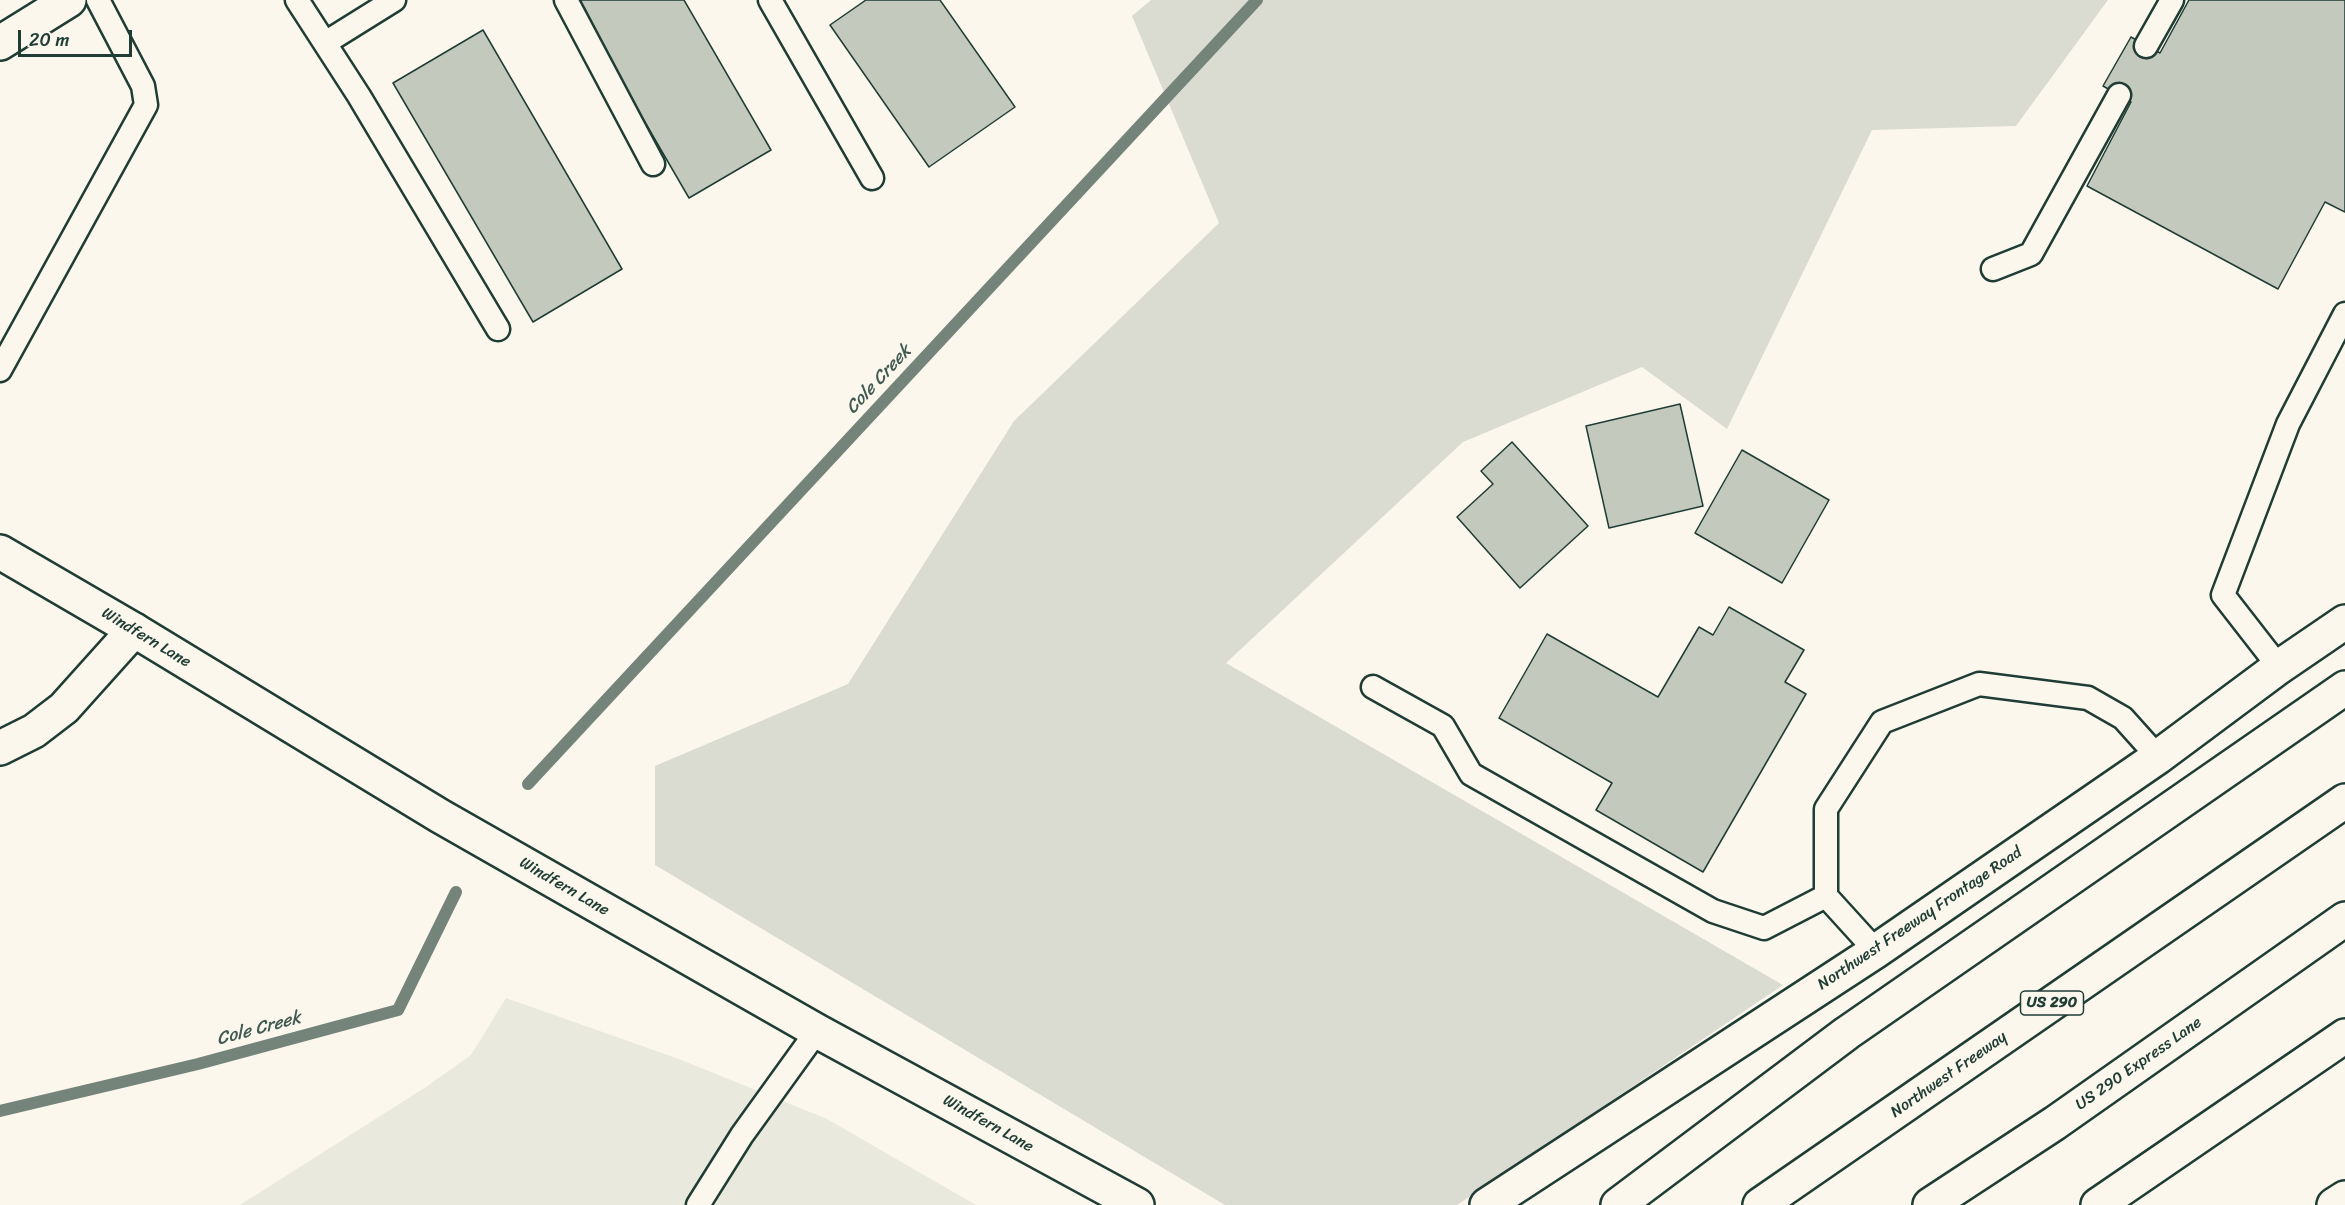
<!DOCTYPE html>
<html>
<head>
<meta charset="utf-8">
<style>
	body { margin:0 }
	#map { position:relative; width:2345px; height:1205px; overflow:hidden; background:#fbf7ec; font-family:Sriracha,sans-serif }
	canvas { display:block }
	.scale { position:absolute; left:18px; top:30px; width:114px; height:27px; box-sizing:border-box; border:3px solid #1f3d34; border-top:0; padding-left:8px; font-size:18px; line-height:21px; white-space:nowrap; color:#1f3d34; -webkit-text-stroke:4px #fbf7ec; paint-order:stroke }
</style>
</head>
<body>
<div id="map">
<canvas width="2345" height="1205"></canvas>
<div class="scale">20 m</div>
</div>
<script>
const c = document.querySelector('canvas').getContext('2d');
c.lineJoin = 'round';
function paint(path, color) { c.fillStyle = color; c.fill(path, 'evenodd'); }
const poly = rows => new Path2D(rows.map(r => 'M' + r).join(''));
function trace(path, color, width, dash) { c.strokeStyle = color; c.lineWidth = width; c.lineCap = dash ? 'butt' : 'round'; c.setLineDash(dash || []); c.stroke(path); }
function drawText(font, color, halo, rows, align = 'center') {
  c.font = font + ' Sriracha,sans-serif'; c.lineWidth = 6; c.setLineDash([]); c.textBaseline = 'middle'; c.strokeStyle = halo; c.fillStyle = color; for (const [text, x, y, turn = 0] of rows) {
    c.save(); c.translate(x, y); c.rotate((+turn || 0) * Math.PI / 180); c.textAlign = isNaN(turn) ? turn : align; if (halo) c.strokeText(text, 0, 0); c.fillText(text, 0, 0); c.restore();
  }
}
paint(poly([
	[506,998,679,1059,827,1119,976,1205,240,1205,426,1087,471,1055]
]), '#eae9de');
paint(poly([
	[1151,0,2108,0,2016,126,1872,130,1727,429,1642,367,1463,442,1226,663,1783,985,1457,1205,1225,1205,655,865,655,766,848,684,1014,421,1219,223,1132,16]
]), '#dbdcd1');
trace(poly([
	[528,784,1257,0],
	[0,1111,198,1064,398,1010,456,892]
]), '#74847b', 12);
const building = poly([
	[574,0,684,0,771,150,689,198,574,0],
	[866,0,940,0,1015,107,929,167,830,25,866,0],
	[2189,0,2345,0,2345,212,2325,202,2278,289,2087,186,2131,102,2103,86,2131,37,2160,53,2189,0],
	[483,30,622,269,533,322,393,83,483,30],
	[1680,404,1703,506,1609,528,1586,426,1680,404],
	[1512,442,1588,526,1520,588,1457,517,1493,484,1481,471,1512,442],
	[1742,450,1829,500,1782,583,1695,533,1742,450],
	[1729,607,1804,650,1785,682,1806,694,1703,872,1596,810,1612,783,1499,718,1547,634,1658,697,1699,627,1713,635,1729,607]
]);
paint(building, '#c4c9be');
trace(building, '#1f3d34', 1.5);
const lane = poly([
	[297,0,359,96,498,329],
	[566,0,653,164],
	[770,0,872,178],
	[325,43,394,0],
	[2146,46,2172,0],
	[1993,269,2031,254,2119,95],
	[0,370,146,105,143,86,98,0],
	[2279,667,2223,595,2288,424,2345,314],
	[1373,687,1443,726,1471,774,1713,911,1764,928,1826,896],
	[1876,951,1826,896,1826,809,1882,722,1979,684,2088,698,2123,718,2158,757],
	[698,1205,742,1135,817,1031]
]);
const street = poly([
	[0,748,34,731,64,708,134,630]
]);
const secondary = poly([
	[0,43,69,0],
	[0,552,134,630,440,816,817,1031,1137,1205],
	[1487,1205,1876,951,2158,757,2279,667,2345,622]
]);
const highway = poly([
	[1618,1205,1847,1033,2345,688],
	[1760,1205,2345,801],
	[1930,1205,2055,1123,2345,919],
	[2098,1205,2345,1036],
	[2334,1205,2345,1198]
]);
trace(lane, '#1f3d34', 27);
trace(street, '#1f3d34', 38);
trace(secondary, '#1f3d34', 38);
trace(highway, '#1f3d34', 38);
trace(lane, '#fbf7ec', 22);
trace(street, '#fbf7ec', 33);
trace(secondary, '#fbf7ec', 33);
trace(highway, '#fbf7ec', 33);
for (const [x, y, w] of [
	[2052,1003,63]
]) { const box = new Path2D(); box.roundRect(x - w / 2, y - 12, w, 24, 4.5); c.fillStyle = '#fbf7ec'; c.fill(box); trace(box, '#1f3d34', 1.5); }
drawText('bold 15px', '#1f3d34', null, [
	["US 290",2052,1003]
]);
drawText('16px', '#1f3d34', '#fbf7ec', [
	["Windfern Lane",146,638,31],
	["Windfern Lane",564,887,30],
	["Northwest Freeway Frontage Road",1920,919,-34],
	["US 290 Express Lane",2139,1064,-35],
	["Northwest Freeway",1949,1075,-35],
	["Windfern Lane",988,1124,29]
]);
drawText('italic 18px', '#425b52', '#fbf7ec', [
	["Cole Creek",879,380,-47],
	["Cole Creek",259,1029,-15]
]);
</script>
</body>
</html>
